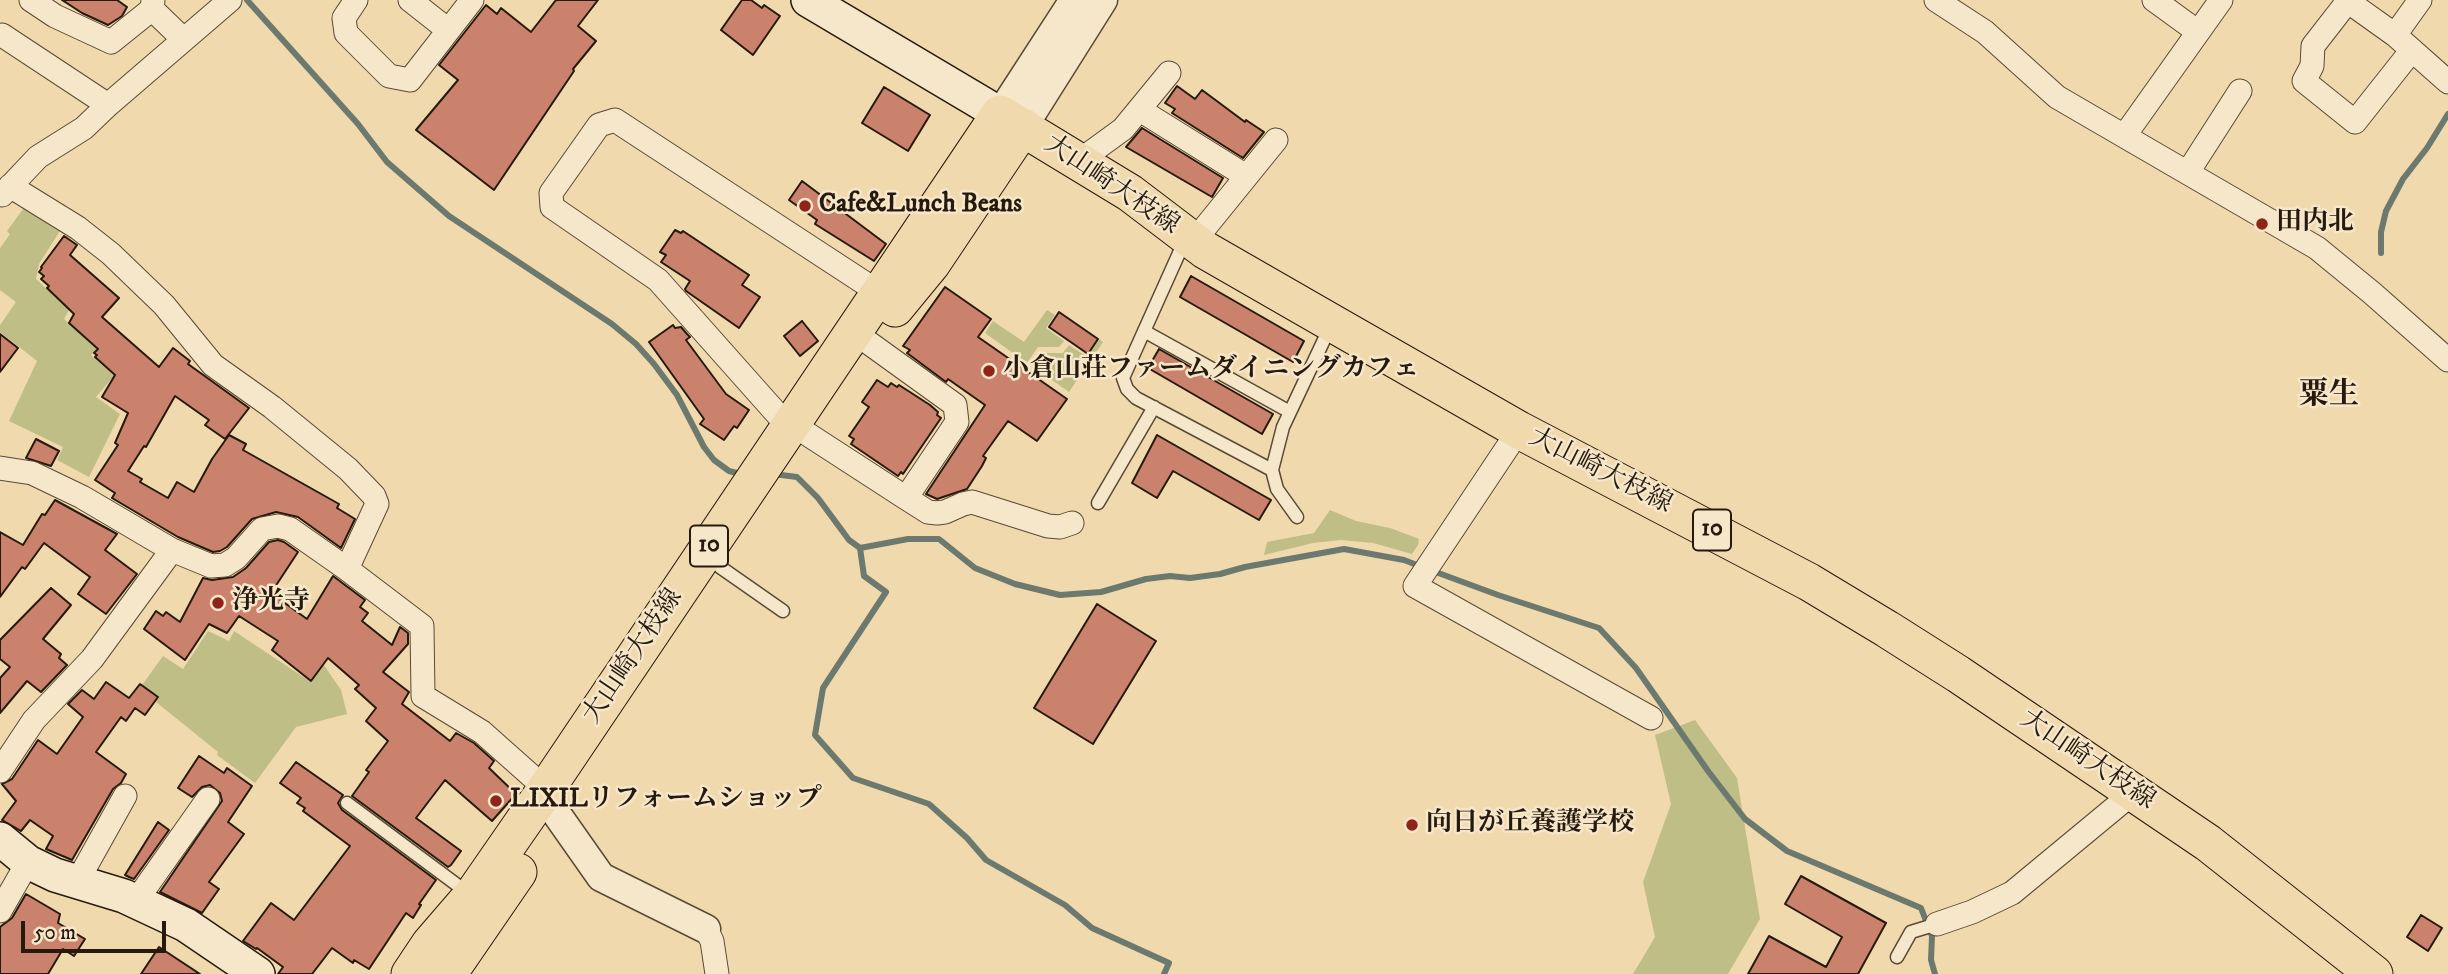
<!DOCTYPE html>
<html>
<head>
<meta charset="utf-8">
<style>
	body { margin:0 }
	#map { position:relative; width:2448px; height:974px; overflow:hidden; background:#f1d9ae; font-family:"IM FELL DW Pica",serif }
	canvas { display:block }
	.scale { position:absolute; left:21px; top:921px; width:145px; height:32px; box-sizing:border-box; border:4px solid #251a0d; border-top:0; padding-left:9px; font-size:21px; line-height:24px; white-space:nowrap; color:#251a0d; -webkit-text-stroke:5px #f6e6ca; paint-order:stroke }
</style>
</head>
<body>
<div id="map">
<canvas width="2448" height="974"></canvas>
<div class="scale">50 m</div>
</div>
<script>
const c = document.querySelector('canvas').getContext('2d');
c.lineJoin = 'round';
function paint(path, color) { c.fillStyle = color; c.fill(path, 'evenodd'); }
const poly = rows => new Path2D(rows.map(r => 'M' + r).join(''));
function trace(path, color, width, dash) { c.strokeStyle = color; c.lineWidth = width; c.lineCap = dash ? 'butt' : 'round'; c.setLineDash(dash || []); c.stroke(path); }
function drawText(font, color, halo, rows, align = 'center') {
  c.font = font + ' "IM FELL DW Pica","Noto Serif JP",serif'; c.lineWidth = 5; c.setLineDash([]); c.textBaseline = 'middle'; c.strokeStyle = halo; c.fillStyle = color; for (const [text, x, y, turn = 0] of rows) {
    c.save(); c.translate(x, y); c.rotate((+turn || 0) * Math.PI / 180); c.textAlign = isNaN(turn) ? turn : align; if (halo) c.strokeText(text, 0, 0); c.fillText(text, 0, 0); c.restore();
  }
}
paint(poly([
	[26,205,63,226,39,264,36,279,69,310,64,319,97,349,91,355,114,376,96,397,120,414,89,477,57,460,63,447,9,421,37,361,0,332,0,325,16,302,0,290,0,248,10,234,7,231],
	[1047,310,1055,315,1046,328,1064,341,1059,347,1038,347,1027,363,985,333,993,321,1024,342],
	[1099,339,1103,342,1069,392,1032,366,1041,353,1063,353,1069,345,1087,357],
	[1330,510,1356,521,1390,528,1419,539,1418,545,1412,554,1373,543,1341,540,1313,543,1264,555,1267,542,1314,533],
	[208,631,229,641,234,631,311,682,324,665,341,690,347,714,296,727,255,783,217,755,218,752,156,702,159,697,142,685,163,656,183,669],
	[1695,720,1737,778,1760,919,1728,974,1633,974,1655,937,1643,882,1671,804,1655,735]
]), '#bfbe86');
trace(poly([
	[247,0,358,124,387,162,449,216,612,324,636,344,654,364,677,395,704,447,714,460,729,471,745,475],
	[2381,253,2381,232,2386,211,2403,179,2427,148,2448,114],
	[773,474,797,477,818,498,849,540,860,548,908,539,939,539,975,568,1015,584,1060,595,1101,592,1146,579,1170,576,1190,578,1220,574,1245,567,1344,549,1404,560,1422,567],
	[860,548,864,576,886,592,823,688,815,735,853,778,929,804,967,838,986,860,1065,905,1092,928,1169,963,1164,974],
	[1433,571,1498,595,1599,628,1636,668,1708,771,1745,819,1787,851,1921,908,1932,936,1931,960,1935,974]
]), '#6c796f', 6);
const building = poly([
	[62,0,117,0,127,7,122,16,108,25,82,13,62,0],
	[556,0,598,0,578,26,596,41,573,69,574,71,494,190,416,130,458,80,439,65,486,5,497,14,501,8,531,32,556,0],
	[742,0,751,0,762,8,764,5,780,16,753,55,721,30,742,0],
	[1177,86,1195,99,1202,90,1245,122,1246,120,1264,132,1243,158,1172,113,1175,109,1165,103,1177,86],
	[884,87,930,115,908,151,862,123,884,87],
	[1142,128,1223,178,1212,197,1126,147,1142,128],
	[802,181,886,244,874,261,815,224,817,220,789,200,802,181],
	[675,230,681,233,683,231,749,275,742,285,760,297,739,328,686,291,685,289,690,281,661,262,666,255,660,252,675,230],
	[64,236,77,245,70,255,119,298,102,317,159,367,173,348,190,361,188,364,249,408,225,439,205,425,209,420,175,396,146,447,144,446,128,471,142,479,140,482,168,498,177,482,194,492,212,459,229,435,246,444,243,450,339,504,337,508,355,519,341,548,298,517,276,512,252,519,227,547,220,551,213,552,178,537,112,498,115,493,95,480,118,445,115,443,128,413,102,397,115,375,95,357,97,355,94,353,98,349,69,323,74,314,47,288,49,286,41,279,44,276,39,272,42,268,41,267,64,236],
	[1191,276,1304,341,1293,362,1180,297,1191,276],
	[945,287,991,319,978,337,1067,399,1037,441,1008,421,983,456,986,458,982,466,967,489,937,499,926,494,985,405,948,379,946,382,907,353,910,350,903,346,945,287],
	[1059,312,1098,339,1088,354,1049,327,1059,312],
	[802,321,818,341,800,356,784,336,802,321],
	[673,325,675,328,681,327,687,334,690,337,686,340,726,394,749,410,737,428,734,426,724,440,700,424,704,419,649,342,673,325],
	[0,334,18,348,0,372,0,334],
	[1159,349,1273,414,1262,434,1148,368,1159,349],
	[877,380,888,387,891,383,897,387,899,385,930,405,938,412,937,415,941,418,903,474,901,472,898,476,851,444,854,439,849,436,869,407,862,402,877,380],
	[1157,435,1271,500,1259,520,1173,471,1157,498,1132,483,1157,435],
	[36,439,59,451,51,466,26,458,36,439],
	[55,500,117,534,105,550,137,574,106,614,78,594,90,577,44,543,25,569,22,567,0,597,0,532,23,545,42,514,45,515,55,500],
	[278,540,284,542,298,552,271,593,307,619,333,576,365,600,360,607,368,613,362,621,392,645,400,627,408,633,408,644,383,672,409,692,402,704,450,741,456,733,474,743,494,761,489,768,516,794,492,821,445,780,416,818,461,851,451,865,448,867,352,796,369,772,366,770,388,741,366,721,376,708,355,689,359,685,328,658,311,681,272,650,278,641,239,616,227,633,209,624,185,660,144,629,156,611,163,616,166,612,180,622,203,578,212,580,233,577,246,568,269,542,278,540],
	[51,588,71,605,43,639,61,654,59,658,67,665,41,692,27,681,0,713,0,678,10,667,0,659,0,640,51,588],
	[1097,604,1156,641,1093,744,1034,708,1097,604],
	[106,682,129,698,140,684,158,697,145,715,135,708,126,721,121,717,96,752,126,774,121,783,113,789,72,860,46,849,53,836,30,820,21,831,2,820,16,801,2,784,12,779,38,740,57,754,83,717,68,704,82,690,94,699,106,682],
	[199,756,224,773,227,768,252,786,228,822,244,834,209,882,219,889,202,913,160,892,222,801,220,793,210,785,202,787,192,797,178,788,199,756],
	[296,762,343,795,338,803,342,810,436,880,419,904,421,905,413,918,406,913,369,969,354,960,353,963,332,948,312,974,278,974,283,967,257,948,256,949,243,941,271,903,294,920,350,846,303,811,305,808,297,803,301,798,280,783,296,762],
	[158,822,169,830,134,879,129,877,125,875,158,822],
	[1801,876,1886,923,1858,974,1748,974,1769,936,1826,967,1842,937,1785,904,1801,876],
	[26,894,60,914,58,923,85,939,74,956,63,949,48,974,0,974,0,927,12,918,26,894],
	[2421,915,2442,928,2428,951,2407,937,2421,915],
	[159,947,200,974,141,974,159,947]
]);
paint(building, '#cb826c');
trace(building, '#251a0d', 2);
const service = poly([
	[1189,242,1180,251,1123,378,1127,389,1136,398,1272,470,1277,489,1297,517],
	[1144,331,1290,412],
	[1272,470,1283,427,1331,325],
	[1098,503,1154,407],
	[720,567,783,611],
	[347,803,468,893],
	[1897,957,1911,932,1937,924]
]);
const minor = poly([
	[31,0,55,16,111,42,152,9],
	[153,0,152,9,183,39],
	[356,0,344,18,346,33,389,76,410,80,472,0],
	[410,0,448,30],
	[1936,0,1985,32,2057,97,2317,248,2372,293,2448,360],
	[2154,0,2198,32],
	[2346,0,2395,35,2448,82],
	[2348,1,2313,46,2312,66,2304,81,2355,122,2412,50],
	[2,35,108,105],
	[2395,35,2420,0],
	[1140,110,1246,176],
	[2125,135,2221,0],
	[1079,161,1123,129,1169,73],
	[2188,172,2240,91],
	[10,186,78,228,111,254,164,305,213,365,272,407,348,469,374,496,377,504,347,569],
	[2,195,38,157,84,128,108,105,230,0],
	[1191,240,1203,230,1276,140],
	[869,343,955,405,957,422,906,498,778,415,658,280,552,207,551,193,599,125,615,120,889,299],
	[1519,430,1415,586,1651,718],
	[0,468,32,473,82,497,172,550,211,566,225,565,236,558,262,529,278,526,290,529,347,569,422,626,423,696,482,732,536,780,549,800],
	[906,498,928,512,937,513,945,512,963,504,972,502,1048,526,1060,527,1072,523],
	[0,771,34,720,92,659,172,550],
	[77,882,125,796],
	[136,901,208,799],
	[0,911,28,862],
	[1937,924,1972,912,2012,893,2134,792],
	[706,929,712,941,717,974]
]);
const tertiary = poly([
	[1000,114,1074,0],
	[1023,127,1103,0],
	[556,813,601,877,706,929]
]);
const secondary = poly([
	[808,0,1000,114],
	[0,839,28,862,55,875,124,896,186,925,258,974]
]);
const primary = poly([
	[895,308,932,263,1023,127],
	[410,974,430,944,474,893,544,792,1000,114,1130,193,1205,250,1332,323,1519,430,1809,582,1887,629,1958,674,2208,843,2374,974],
	[448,974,518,872]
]);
trace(service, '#584a35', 15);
trace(minor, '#584a35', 25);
trace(tertiary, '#584a35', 31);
trace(secondary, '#251a0d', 36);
trace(primary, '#251a0d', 39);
trace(service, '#f6e6ca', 12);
trace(minor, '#f6e6ca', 23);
trace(tertiary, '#f6e6ca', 28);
trace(secondary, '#f6e6ca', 33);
trace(primary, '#f1d9ae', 37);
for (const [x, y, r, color] of [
	[805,206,7,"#8f2418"],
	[2262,224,7,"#8f2418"],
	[989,371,7,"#8f2418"],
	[218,603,7,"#8f2418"],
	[496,801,7,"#8f2418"],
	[1412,825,7,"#8f2418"]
]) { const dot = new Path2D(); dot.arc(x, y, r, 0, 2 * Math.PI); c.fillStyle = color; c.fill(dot); trace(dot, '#f6e6ca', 2.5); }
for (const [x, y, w] of [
	[1712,530,38],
	[709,546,38]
]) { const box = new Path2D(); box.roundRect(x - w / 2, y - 20.5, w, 41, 5); c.fillStyle = '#f6e6ca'; c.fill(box); trace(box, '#251a0d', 2); }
drawText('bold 24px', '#251a0d', null, [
	["10",1712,530],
	["10",709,546]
]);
drawText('26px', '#251a0d', '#f6e6ca', [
	["大山崎大枝線",1111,186,34],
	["大山崎大枝線",1600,472,27],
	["大山崎大枝線",634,657,-56],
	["大山崎大枝線",2087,761,34]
]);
drawText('bold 26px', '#251a0d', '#f6e6ca', [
	["Cafe&Lunch Beans",819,206],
	["田内北",2276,224],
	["小倉山荘ファームダイニングカフェ",1003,371],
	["浄光寺",232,603],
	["LIXILリフォームショップ",510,801],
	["向日が丘養護学校",1426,825]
], 'left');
drawText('bold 30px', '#251a0d', '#f6e6ca', [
	["粟生",2329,397]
]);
</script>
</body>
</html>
